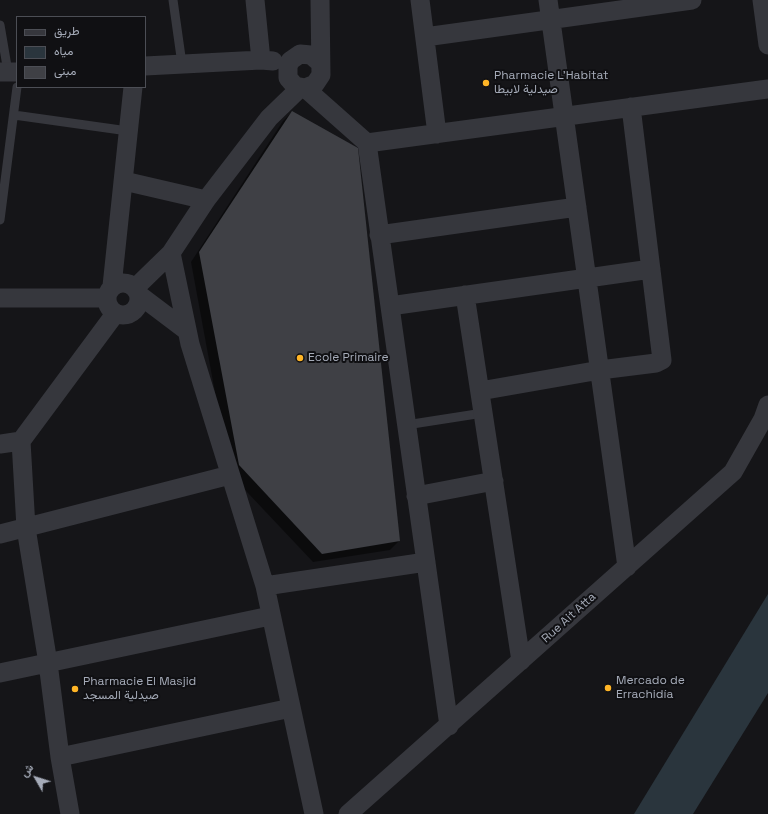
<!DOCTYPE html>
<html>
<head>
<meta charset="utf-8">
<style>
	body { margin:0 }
	#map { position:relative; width:768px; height:814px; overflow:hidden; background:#151518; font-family:"Space Grotesk",Vazirmatn,sans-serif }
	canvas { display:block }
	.legend { position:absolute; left:16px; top:16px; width:130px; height:72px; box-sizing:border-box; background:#101013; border:1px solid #4c4e55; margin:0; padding:5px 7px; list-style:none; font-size:12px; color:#a6acb9 }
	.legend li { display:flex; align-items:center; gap:8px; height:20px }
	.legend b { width:20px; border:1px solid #4c4e55 }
	.north { position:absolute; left:16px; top:758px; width:40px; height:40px; -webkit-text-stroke:3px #101013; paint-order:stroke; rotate:309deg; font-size:11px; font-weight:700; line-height:16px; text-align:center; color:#a6acb9 }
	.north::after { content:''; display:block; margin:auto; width:14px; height:18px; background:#a6acb9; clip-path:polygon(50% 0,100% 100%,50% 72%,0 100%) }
</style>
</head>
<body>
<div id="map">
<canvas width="768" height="814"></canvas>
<ul class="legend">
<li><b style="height:5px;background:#36373d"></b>طريق</li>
<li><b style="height:11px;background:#2a353d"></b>مياه</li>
<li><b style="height:11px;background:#3f4045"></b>مبنى</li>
</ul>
<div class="north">ش</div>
</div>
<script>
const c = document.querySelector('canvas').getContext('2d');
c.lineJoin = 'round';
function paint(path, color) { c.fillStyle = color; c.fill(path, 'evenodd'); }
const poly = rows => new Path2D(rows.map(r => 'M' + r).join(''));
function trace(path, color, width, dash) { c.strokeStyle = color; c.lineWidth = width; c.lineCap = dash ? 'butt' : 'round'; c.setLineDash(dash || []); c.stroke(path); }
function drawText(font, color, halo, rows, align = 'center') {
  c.font = font + ' "Space Grotesk",Vazirmatn,sans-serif'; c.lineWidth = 4; c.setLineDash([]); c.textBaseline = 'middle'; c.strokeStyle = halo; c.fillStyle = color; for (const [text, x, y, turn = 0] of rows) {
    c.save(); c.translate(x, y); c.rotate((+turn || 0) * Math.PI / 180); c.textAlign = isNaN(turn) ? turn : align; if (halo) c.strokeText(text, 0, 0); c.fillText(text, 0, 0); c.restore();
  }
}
paint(poly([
	[768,594,768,693,693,814,634,814]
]), '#2a353d');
paint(poly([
	[292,112,399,541,390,550,313,562,230,474,191,262,283,121]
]), '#0007');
paint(poly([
	[292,111,358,148,400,541,322,554,239,465,199,252]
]), '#3f4045');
trace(poly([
	[173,0,182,64],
	[0,25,8,72],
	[14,115,128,131],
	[0,220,17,87],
	[406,425,483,413]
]), '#36373d', 9);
trace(poly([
	[255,0,261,60,273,61],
	[320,0,321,75,315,84,305,88,295,86,288,78,288,67,290,61,300,54,311,55,320,63],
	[420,0,437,134],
	[548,0,627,567],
	[762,0,768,45],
	[425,37,692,0],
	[145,66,261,60],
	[0,72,17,72],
	[305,88,367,143,449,726],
	[367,143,768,89],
	[124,181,206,200],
	[379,235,577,207],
	[171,253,190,344,265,586,314,814],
	'107 299a16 16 0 1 1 32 0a16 16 0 1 1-32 0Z',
	[112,286,133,87],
	[135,288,171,253,206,200,269,118,300,88],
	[138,294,187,331],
	[465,295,521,661],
	[0,298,106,298],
	[390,306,651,269],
	[480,391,600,370,656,363,662,360,631,107],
	[0,444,21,441],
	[416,496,494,481],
	[0,534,230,475],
	[265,586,426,562],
	[0,673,270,616],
	[60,757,291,708],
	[70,814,60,757,48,663,26,528,21,441,115,314],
	[348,814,733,472,763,419,768,405]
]), '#36373d', 19);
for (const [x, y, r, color] of [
	[486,83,4,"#ffb526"],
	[300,358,4,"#ffb526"],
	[608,688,4,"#ffb526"],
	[75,689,4,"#ffb526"]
]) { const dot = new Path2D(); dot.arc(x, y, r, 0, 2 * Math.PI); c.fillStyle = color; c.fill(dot); trace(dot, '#101013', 1.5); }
drawText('12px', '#a6acb9', '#101013', [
	["Pharmacie L'Habitat",494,76],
	["صيدلية لابيطا",494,90],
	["Ecole Primaire",308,358],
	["Mercado de",616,681],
	["Errachidía",616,695],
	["Pharmacie El Masjid",83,682],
	["صيدلية المسجد",83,696]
], 'left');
drawText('12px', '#a6acb9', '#101013', [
	["Rue Ait Atta",569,618,-42]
]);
</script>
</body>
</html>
